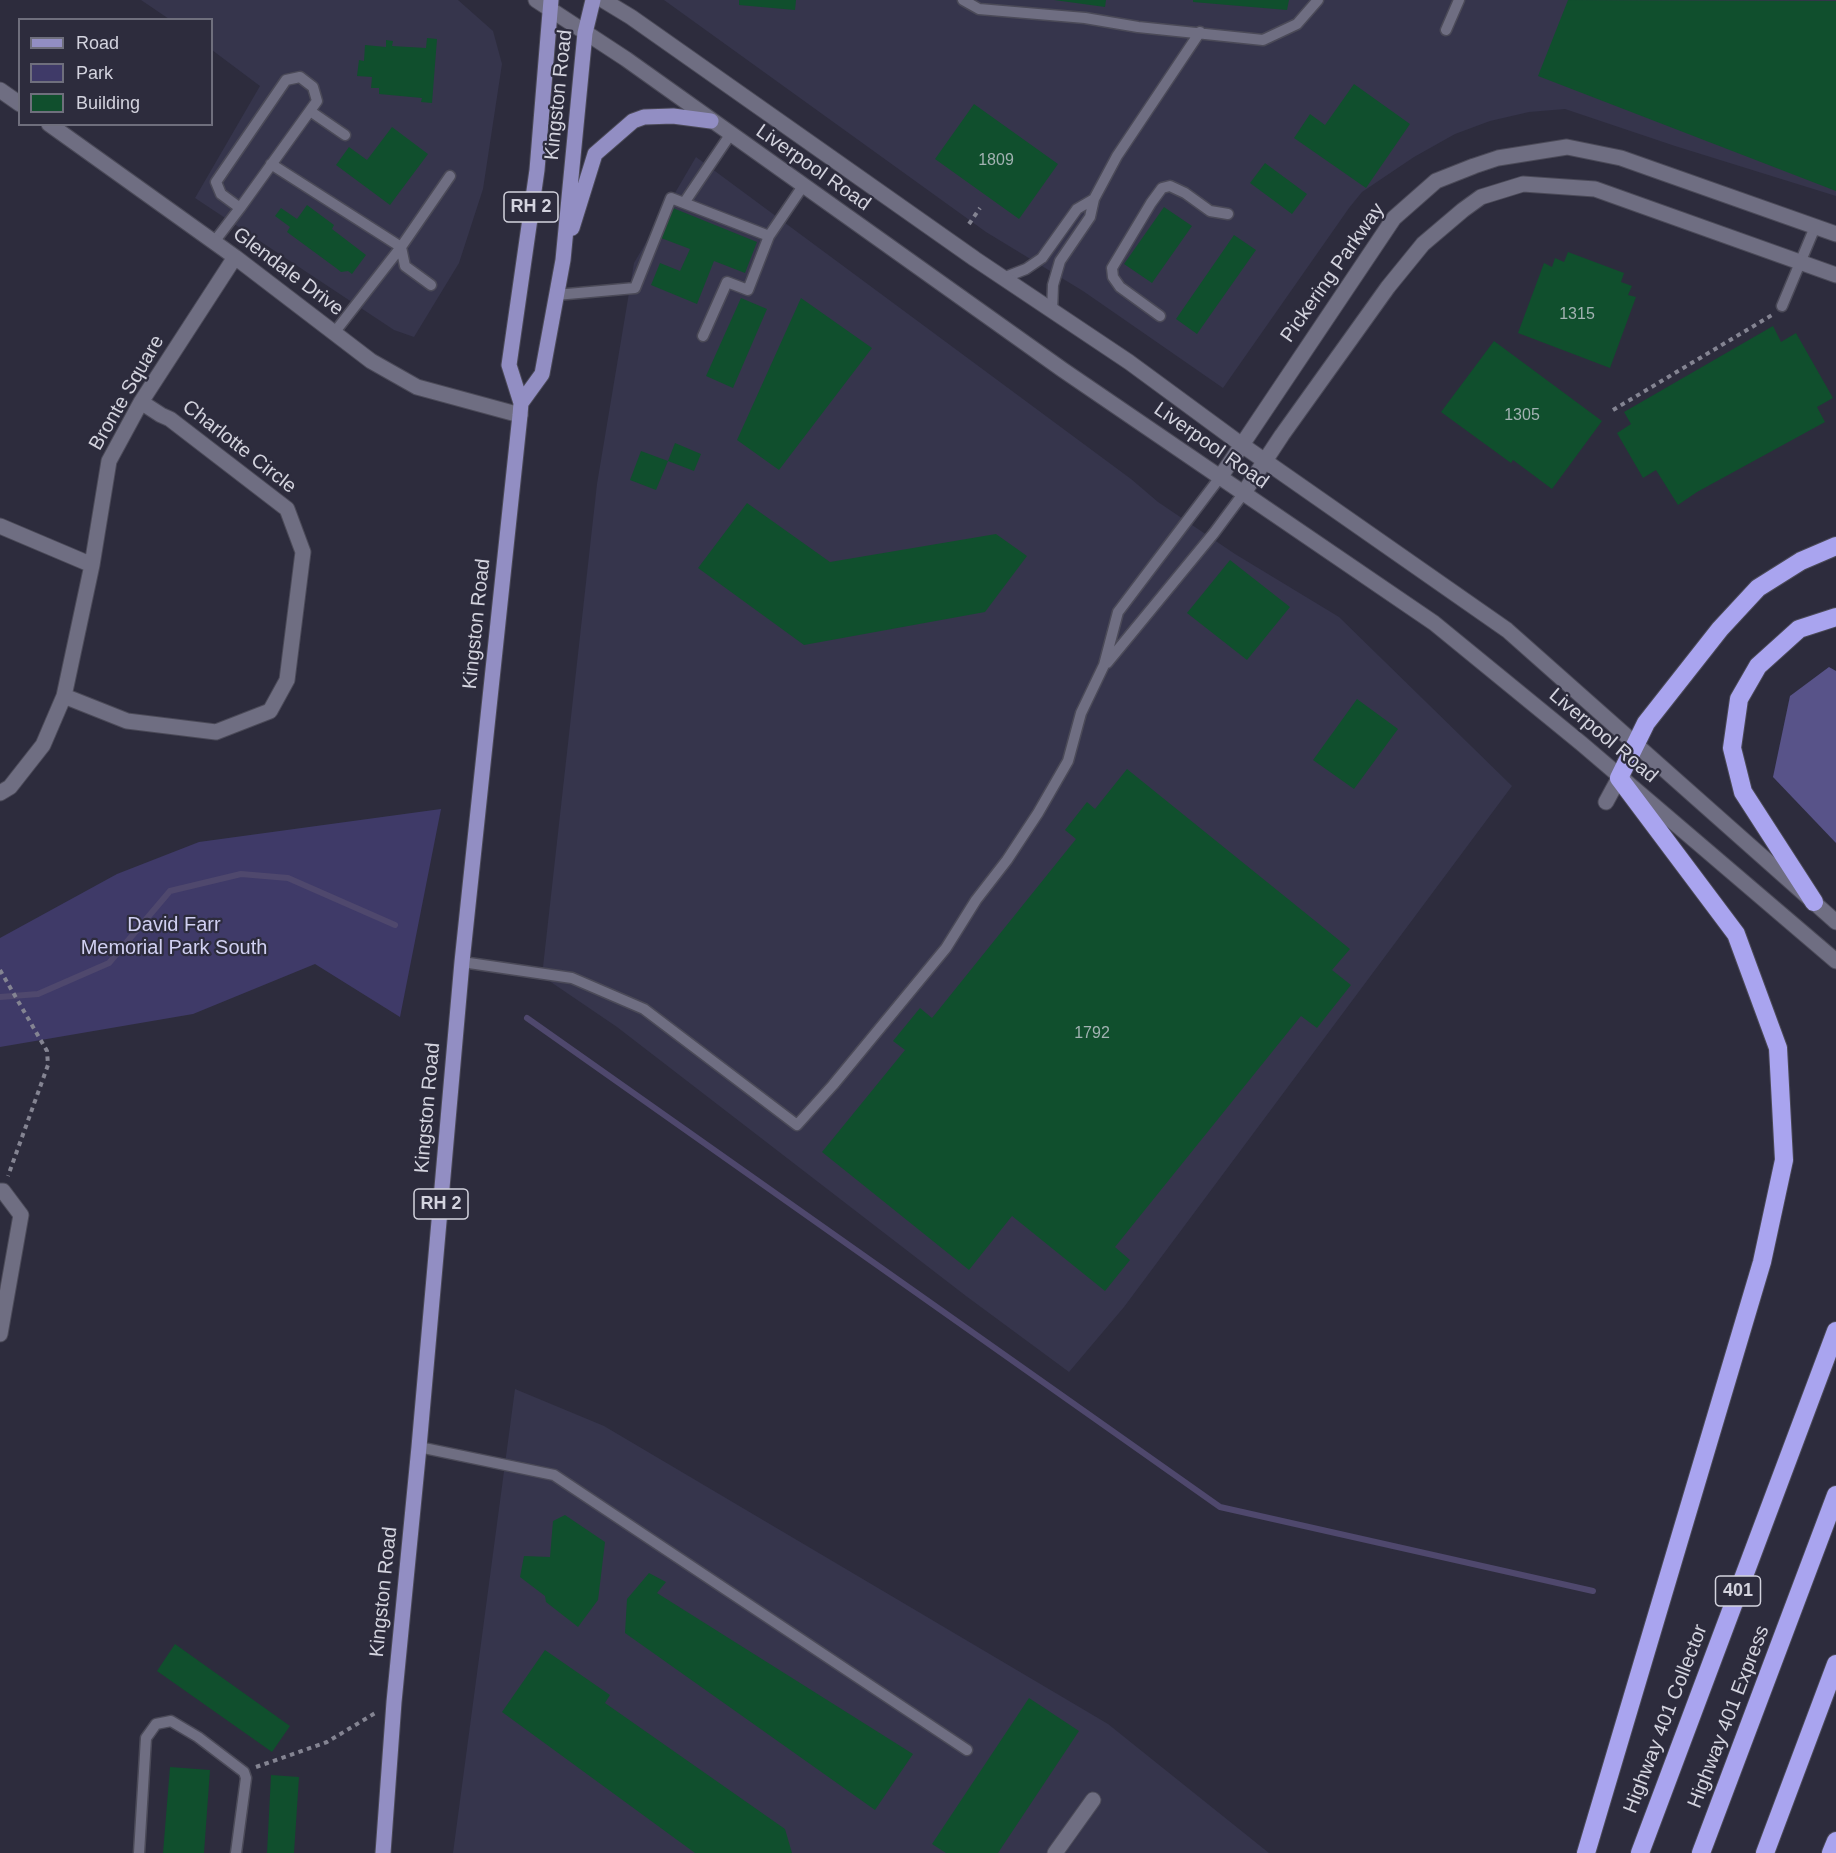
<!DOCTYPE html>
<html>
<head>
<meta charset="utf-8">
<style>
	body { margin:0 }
	#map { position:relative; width:1836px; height:1853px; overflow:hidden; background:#2d2c3d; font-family:Arial,sans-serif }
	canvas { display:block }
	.legend { position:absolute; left:18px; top:18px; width:195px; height:108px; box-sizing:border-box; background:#2d2c3d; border:2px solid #6f6f7d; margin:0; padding:8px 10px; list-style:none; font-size:18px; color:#d3d3de }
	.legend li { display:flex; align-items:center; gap:12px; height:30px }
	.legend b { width:30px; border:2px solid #6f6f7d }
</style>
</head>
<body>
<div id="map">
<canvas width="1836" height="1853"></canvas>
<ul class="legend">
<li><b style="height:8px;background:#928ec3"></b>Road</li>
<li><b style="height:16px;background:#3f3a68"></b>Park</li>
<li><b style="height:16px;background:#104f2d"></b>Building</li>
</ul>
</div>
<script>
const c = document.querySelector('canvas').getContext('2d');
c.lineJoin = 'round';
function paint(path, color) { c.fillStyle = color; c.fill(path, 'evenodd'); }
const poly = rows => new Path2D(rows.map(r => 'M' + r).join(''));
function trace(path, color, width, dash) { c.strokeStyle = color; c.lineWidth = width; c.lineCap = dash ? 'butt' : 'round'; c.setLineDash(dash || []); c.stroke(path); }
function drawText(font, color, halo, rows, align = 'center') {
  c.font = font + ' Arial,sans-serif'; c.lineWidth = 4.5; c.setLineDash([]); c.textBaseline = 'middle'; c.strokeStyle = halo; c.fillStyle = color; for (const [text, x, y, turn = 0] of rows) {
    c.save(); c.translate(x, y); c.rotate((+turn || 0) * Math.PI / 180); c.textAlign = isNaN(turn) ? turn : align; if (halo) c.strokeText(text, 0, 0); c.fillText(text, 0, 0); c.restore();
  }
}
paint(poly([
	[141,0,458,0,493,31,502,64,483,189,459,263,414,337,394,330,195,198,260,86,212,50,212,20,169,19],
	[664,0,1836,0,1836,196,1675,146,1565,109,1529,112,1490,121,1455,134,1414,157,1362,192,1349,208,1223,388,1083,291,986,232],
	[696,157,1131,479,1158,502,1235,554,1339,617,1512,786,1124,1307,1069,1372,966,1296,617,1027,542,976,597,484,634,263],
	[515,1389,604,1426,1108,1724,1269,1853,453,1853]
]), '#36354c');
paint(poly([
	[441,809,400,1017,315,964,193,1014,0,1047,0,938,117,874,199,842]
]), '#3f3a68');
paint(poly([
	[1829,667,1836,671,1836,843,1773,777,1790,696]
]), '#585389');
trace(poly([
	[0,997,38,994,109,963,170,891,241,874,288,878,395,925],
	[527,1018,1220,1507,1593,1591]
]), '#4f486d', 6);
paint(poly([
	[739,0,796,0,795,10,739,5],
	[1054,0,1106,0,1105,7],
	[1193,0,1289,0,1287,10,1193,2],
	[1568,0,1836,1,1836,191,1538,76],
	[427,38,437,39,432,103,421,102,422,98,379,94,379,88,371,88,372,77,357,76,359,60,364,61,365,45,386,47,386,40,393,41,392,46,426,48],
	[1354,84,1410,124,1366,188,1294,138,1310,114,1325,125],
	[974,104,1058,164,1019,219,935,159],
	[392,127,428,154,390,205,336,165,349,147,367,160],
	[1265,163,1307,194,1292,214,1250,183],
	[307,205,334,225,332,229,366,255,352,274,348,271,341,272,336,268,287,232,290,227,275,216,281,208,297,219],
	[1164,207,1192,226,1152,283,1124,264],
	[673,208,757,242,745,273,714,261,697,304,651,285,660,263,680,271,690,249,661,238],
	[1234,235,1256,250,1197,334,1176,319],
	[1568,252,1624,273,1621,282,1632,286,1628,295,1636,297,1610,368,1518,333,1544,263,1552,267,1555,258,1564,262],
	[741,298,767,309,733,388,706,376],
	[801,298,872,348,779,470,737,440],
	[1773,326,1781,342,1796,333,1833,398,1817,407,1825,422,1697,492,1678,505,1656,470,1643,478,1617,433,1631,424,1624,412],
	[1494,341,1602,421,1552,489,1513,460,1511,463,1441,412],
	[675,443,701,454,694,471,668,461],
	[641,451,668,461,656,490,630,480],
	[747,503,830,562,996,534,1027,556,985,612,804,645,698,568],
	[1230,560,1290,607,1247,660,1187,613],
	[1357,699,1398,729,1354,789,1313,760],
	[1127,769,1350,949,1332,970,1351,985,1317,1028,1301,1016,1115,1247,1130,1260,1105,1291,1012,1216,969,1270,822,1152,905,1050,893,1041,920,1008,932,1018,1076,839,1065,830,1087,802,1095,809],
	[565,1515,605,1542,598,1600,578,1627,546,1602,545,1596,520,1577,524,1556,550,1557,553,1521],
	[649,1573,666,1582,657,1593,913,1754,875,1810,625,1633,627,1599],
	[175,1644,290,1726,272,1752,157,1671],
	[545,1650,610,1695,605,1703,785,1829,792,1853,695,1853,502,1712],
	[1029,1698,1079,1731,998,1853,946,1853,932,1844],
	[170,1767,210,1770,204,1853,163,1853],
	[271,1775,299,1777,294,1853,267,1853]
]), '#104f2d');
const lane = poly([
	[963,0,979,9,1085,18,1138,27,1263,40,1297,24,1318,0],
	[1446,30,1459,0],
	[310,111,345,135],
	[271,164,401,247,450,176],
	[684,203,730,135],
	[769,236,803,186],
	[214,242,240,208,317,101,313,87,300,77,286,80,216,182,221,194,240,208],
	[1003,278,1026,269,1042,258,1077,209,1094,199],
	[556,295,635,288,671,198,769,236,748,290,727,282,703,336],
	[1782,306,1815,227],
	[1052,312,1053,285,1060,261,1090,217,1094,199,1117,156,1200,32],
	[1160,316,1120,287,1113,277,1112,268,1151,203,1162,188,1170,186,1185,193,1210,211,1228,214],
	[334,333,401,247,405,266,431,285],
	[1107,663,1214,533,1243,494],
	[462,962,572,978,644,1009,797,1125,833,1085,946,948,976,900,1007,860,1038,813,1068,761,1081,713,1104,665,1118,612,1221,476],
	[419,1447,554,1475,967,1750],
	[139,1853,146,1738,156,1724,171,1721,198,1737,244,1772,246,1778,236,1853]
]);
const street = poly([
	[0,90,20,104],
	[49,124,235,257,371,361,417,387,520,415],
	[0,526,92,565],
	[64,696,127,721,216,732,270,711,287,680,303,552,287,509,170,419,161,415,141,402],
	[0,793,10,787,43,745,64,696,92,565,109,461,141,402,235,257],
	[1606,802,1619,778],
	[0,1191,3,1191,21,1215,0,1334],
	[1055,1853,1093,1800]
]);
const secondary = poly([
	[536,0,626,59,1063,370,1434,623,1582,744,1836,961],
	[603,0,631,17,975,259,1129,362,1242,445,1507,630,1836,922],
	[1221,476,1394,218,1436,181,1474,166,1498,158,1567,147,1621,158,1836,234],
	[1243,494,1282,435,1388,287,1423,244,1463,210,1481,197,1523,184,1595,189,1836,275]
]);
const primary = poly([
	[572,228,595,154,633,121,644,117,673,116,711,121],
	[521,403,542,374,563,260,585,33,593,0],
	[383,1853,394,1702,419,1447,462,962,520,415,521,403,509,365,537,170,551,0]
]);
const highway = poly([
	[1814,902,1743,792,1732,748,1739,699,1758,666,1799,629,1836,617],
	[1586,1853,1762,1262,1784,1160,1778,1048,1736,934,1619,778,1646,723,1720,629,1758,588,1801,561,1836,546],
	[1640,1853,1836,1331],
	[1701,1853,1836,1495],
	[1765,1853,1836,1664],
	[1831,1853,1836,1841]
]);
trace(lane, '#4b4a58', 13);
trace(street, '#4b4a58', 17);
trace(secondary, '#4b4a58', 17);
trace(primary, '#4b4a58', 17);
trace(highway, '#4b4a58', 20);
trace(poly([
	[969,224,980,208],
	[1613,410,1772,315],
	[0,970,47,1051,48,1065,8,1176],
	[256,1767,327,1742,377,1712]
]), '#848492', 4, [4.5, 4.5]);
trace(lane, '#6f6e82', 10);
trace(street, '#6f6e82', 15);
trace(secondary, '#6f6e82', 15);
trace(primary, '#928ec3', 15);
trace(highway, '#a9a4ef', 18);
drawText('16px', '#a2b2b2', null, [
	["1809",996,161],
	["1315",1577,315],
	["1305",1522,416],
	["1792",1092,1034]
]);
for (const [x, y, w] of [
	[531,207,54],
	[441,1204,54],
	[1738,1591,45]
]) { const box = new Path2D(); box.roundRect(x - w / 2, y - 15, w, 30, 4.5); c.fillStyle = '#2d2c3d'; c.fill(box); trace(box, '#d3d3de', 1.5); }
drawText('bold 18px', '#d3d3de', null, [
	["RH 2",531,207],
	["RH 2",441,1204],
	["401",1738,1591]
]);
drawText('20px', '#d3d3de', '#2d2c3d', [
	["Kingston Road",559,95,-84],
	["Liverpool Road",813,168,35],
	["Glendale Drive",288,272,37],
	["Pickering Parkway",1333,273,-55],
	["Bronte Square",127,393,-60],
	["Liverpool Road",1211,446,35],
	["Charlotte Circle",239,447,38],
	["Kingston Road",477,624,-84],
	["Liverpool Road",1603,736,40],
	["Kingston Road",428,1108,-85],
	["Kingston Road",384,1592,-84],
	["Highway 401 Express",1729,1717,-69],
	["Highway 401 Collector",1666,1719,-69]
]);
drawText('20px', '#d1d0f2', '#2d2c3d', [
	["David Farr",174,925],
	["Memorial Park South",174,948]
]);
</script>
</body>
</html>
